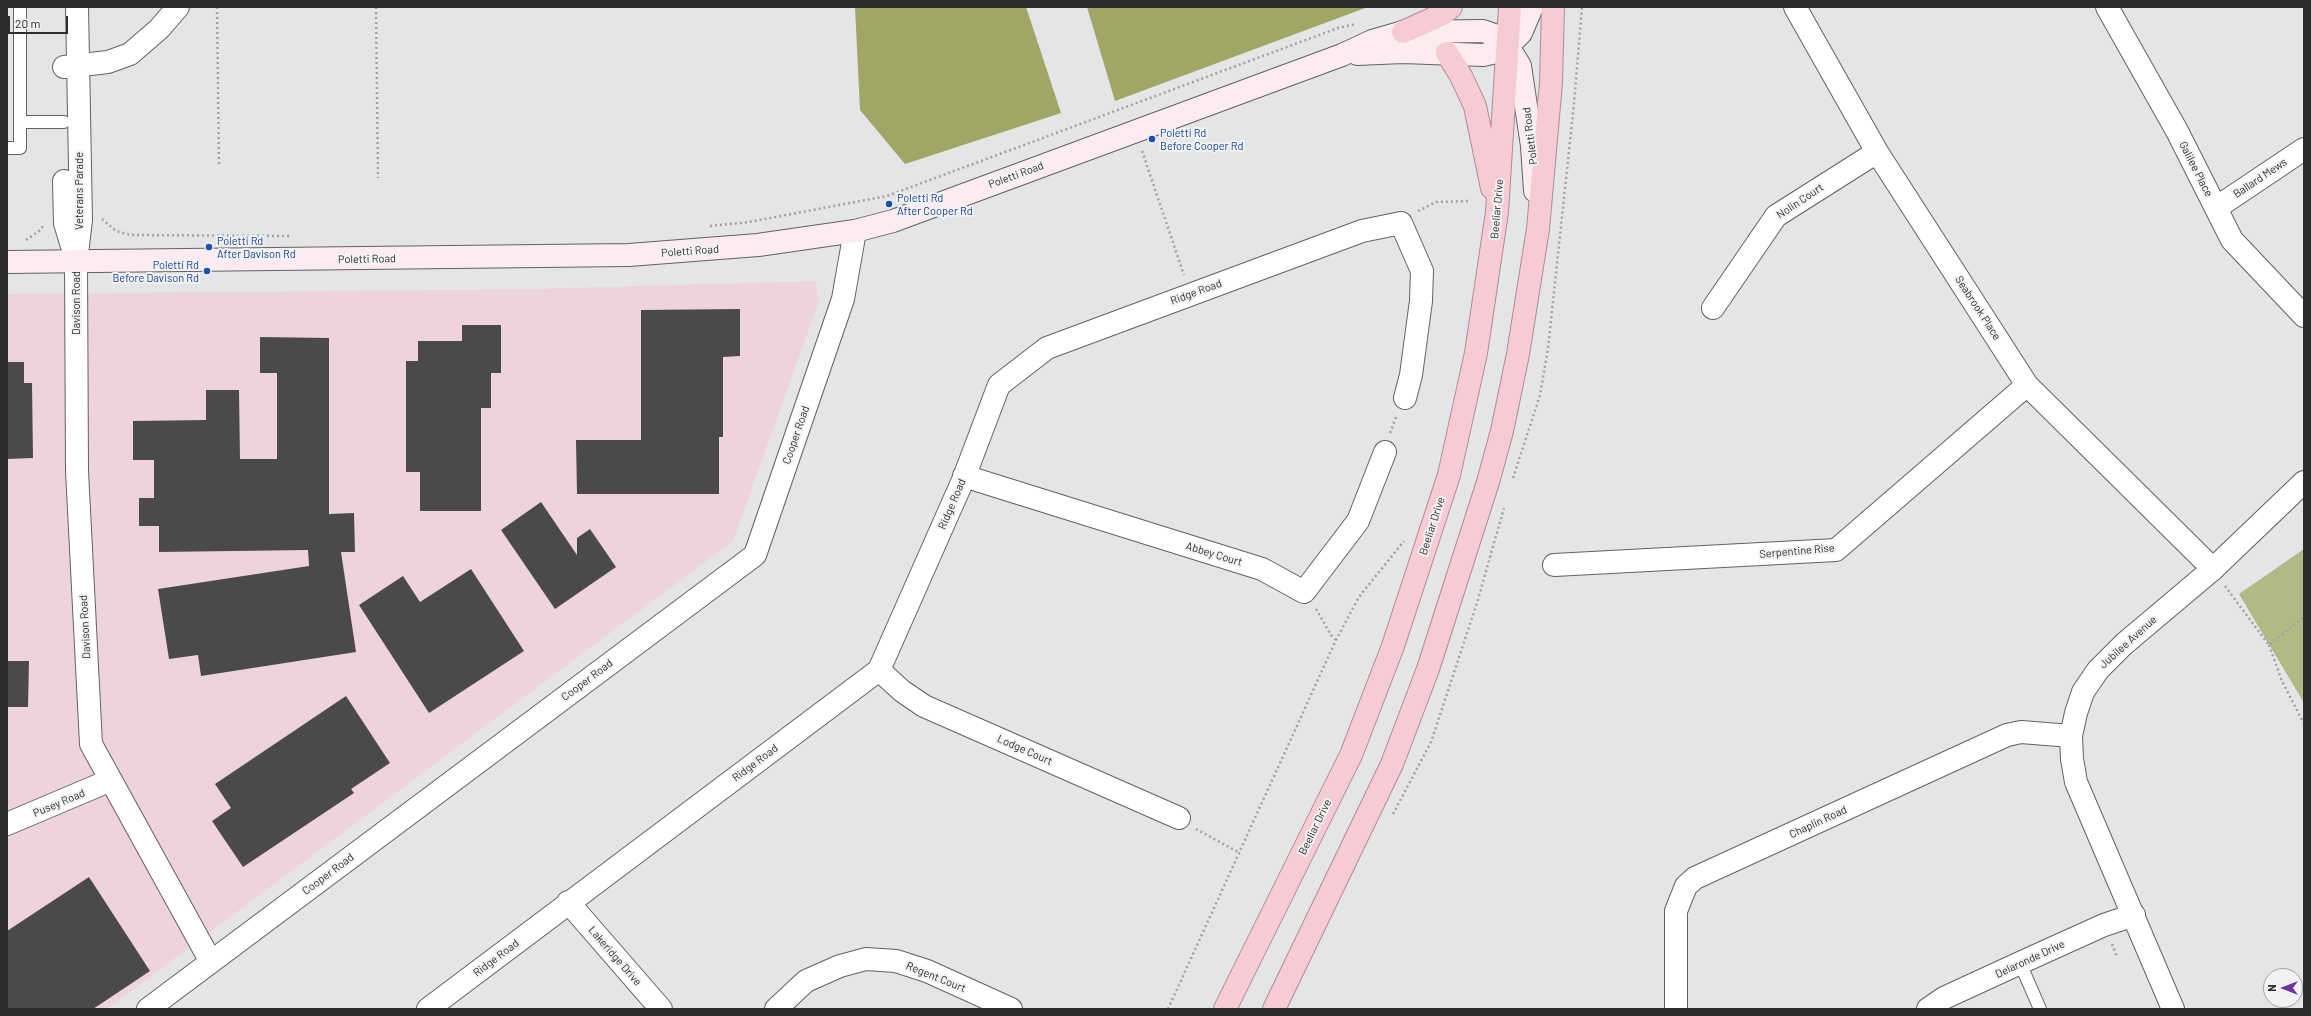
<!DOCTYPE html>
<html>
<head>
<meta charset="utf-8">
<style>
	body { margin:0 }
	#map { position:relative; width:2311px; height:1016px; overflow:hidden; background:#e4e5e6; font-family:Barlow,sans-serif }
	canvas { display:block }
	.frame { position:absolute; inset:0; border:8px solid #2c2c2c; pointer-events:none }
	.north { position:absolute; left:2263px; top:968px; width:40px; height:40px; box-sizing:border-box; background:#f2f2f3; border:1px solid #a3a3a3; border-radius:50%; rotate:270deg; font-size:11px; font-weight:700; line-height:16px; text-align:center; color:#2c2c2c }
	.north::after { content:''; display:block; margin:auto; width:14px; height:18px; background:#6f32a7; clip-path:polygon(50% 0,100% 100%,50% 72%,0 100%) }
	.scale { position:absolute; left:8px; top:16px; width:60px; height:18px; box-sizing:border-box; border:2px solid #2c2c2c; border-top:0; padding-left:5px; font-size:12px; line-height:14px; white-space:nowrap; color:#2c2c2c; -webkit-text-stroke:3px #f2f2f3; paint-order:stroke }
</style>
</head>
<body>
<div id="map">
<canvas width="2311" height="1016"></canvas>
<div class="frame"></div>
<div class="north">N</div>
<div class="scale">20 m</div>
</div>
<script>
const c = document.querySelector('canvas').getContext('2d');
c.lineJoin = 'round';
function paint(path, color) { c.fillStyle = color; c.fill(path, 'evenodd'); }
const poly = rows => new Path2D(rows.map(r => 'M' + r).join(''));
function trace(path, color, width, dash) { c.strokeStyle = color; c.lineWidth = width; c.lineCap = dash ? 'butt' : 'round'; c.setLineDash(dash || []); c.stroke(path); }
function drawText(font, color, halo, rows, align = 'center') {
  c.font = font + ' Barlow,sans-serif'; c.lineWidth = 4; c.setLineDash([]); c.textBaseline = 'middle'; c.strokeStyle = halo; c.fillStyle = color; for (const [text, x, y, turn = 0] of rows) {
    c.save(); c.translate(x, y); c.rotate((+turn || 0) * Math.PI / 180); c.textAlign = isNaN(turn) ? turn : align; if (halo) c.strokeText(text, 0, 0); c.fillText(text, 0, 0); c.restore();
  }
}
paint(poly([
	[815,281,819,301,733,541,107,1009,7,1009,7,294,537,289]
]), '#eed4da');
paint(poly([
	[2304,549,2304,703,2239,594]
]), '#b3b984');
paint(poly([
	[855,7,1026,7,1061,113,905,164,860,110],
	[1087,7,1368,7,1115,101]
]), '#a0a665');
paint(poly([
	[740,309,740,356,723,357,723,437,719,437,719,494,577,494,576,440,641,440,641,310],
	[462,325,501,325,501,373,491,373,491,408,481,408,481,511,420,511,420,472,406,472,406,361,418,361,418,341,462,341],
	[260,337,329,338,329,514,354,513,355,552,341,552,356,652,201,676,198,655,169,659,158,589,309,566,308,550,159,552,159,526,139,526,139,498,154,498,154,460,133,460,133,421,206,420,206,390,239,390,240,459,277,459,277,373,260,373],
	[7,362,24,362,24,383,32,383,33,458,7,459],
	[541,502,577,555,577,538,590,529,616,567,555,609,501,530],
	[471,569,524,651,429,713,359,605,403,576,420,602],
	[7,661,29,661,28,707,7,707],
	[346,696,390,763,351,789,354,793,243,867,212,821,231,808,215,784],
	[89,877,150,971,93,1009,7,1009,7,931]
]), '#4b4a4a');
const service = poly([
	[20,122,64,122],
	[7,148,20,148,20,7],
	[2020,963,2040,1009]
]);
const minor = poly([
	[77,7,81,220,76,262,77,471,91,744,211,962],
	[1795,7,1877,152,2027,385,2213,569],
	[2107,7,2177,131,2232,240,2304,316],
	[64,67,108,62,130,54,159,29,178,7],
	[64,181,65,223,74,253],
	[2216,208,2304,149],
	[1713,308,1776,216,1877,152],
	[964,476,1262,569,1304,592,1358,521,1385,452],
	[1554,565,1836,550,2027,385],
	[879,670,902,691,924,706,1179,818],
	[7,824,111,780],
	[568,902,661,1009],
	[148,1009,755,555,843,299,855,231],
	[428,1009,879,670,963,480,999,385,1047,348,1362,231,1401,223,1422,271,1421,301,1411,375,1405,398],
	[776,1009,806,981,840,966,866,959,896,961,927,971,1011,1009],
	[1676,1009,1676,911,1686,886,1695,878,2007,735,2021,732,2071,736],
	[1928,1009,1944,998,2020,963,2104,925,2134,915]
]);
const tertiary = poly([
	[2173,1009,2076,782,2072,759,2071,736,2076,713,2083,692,2098,670,2124,644,2213,569,2304,482]
]);
const secondary = poly([
	[1357,54,1403,52,1483,55,1496,52,1508,46,1521,33,1532,7],
	[7,262,629,255,758,245,855,231,893,221,1342,55,1372,41,1403,32,1483,31,1500,37,1508,46,1520,66,1532,146,1535,191]
]);
const trunk = poly([
	[1403,32,1443,14,1451,7],
	[1447,53,1461,76,1475,106,1492,188],
	[1225,1009,1351,755,1393,646,1449,475,1476,353,1497,212,1510,7],
	[1274,1009,1392,764,1428,669,1488,482,1502,431,1518,354,1538,229,1551,83,1553,7]
]);
trace(service, '#616263', 14);
trace(minor, '#616263', 24);
trace(tertiary, '#616263', 24);
trace(secondary, '#616263', 24);
trace(trunk, '#ae8b94', 24);
trace(poly([
	[217,7,219,167],
	[376,7,378,178],
	[1142,151,1184,275],
	[1418,211,1436,202,1470,201],
	[102,219,116,231,131,235,290,236],
	[710,226,749,222,887,196,1338,28,1356,24],
	[26,240,39,231,44,225],
	[1390,433,1396,417],
	[1513,478,1540,395,1548,348,1574,104,1582,7],
	[2225,586,2269,645,2304,617],
	[1316,609,1331,635,1336,640],
	[2269,645,2282,681,2304,724],
	[1393,814,1431,742,1477,603,1504,508],
	[1196,829,1240,853],
	[2112,944,2117,957],
	[1168,1009,1336,640,1359,597,1404,541]
]), '#a1a1a2', 2.5, [2, 3]);
trace(service, '#fff', 12);
trace(minor, '#fff', 22);
trace(tertiary, '#fff', 22);
trace(secondary, '#fcecf0', 22);
trace(trunk, '#f6cbd6', 22);
for (const [x, y, r, color] of [
	[1152,139,4,"#1a4fb4"],
	[889,204,4,"#1a4fb4"],
	[209,247,4,"#1a4fb4"],
	[207,271,4,"#1a4fb4"]
]) { const dot = new Path2D(); dot.arc(x, y, r, 0, 2 * Math.PI); c.fillStyle = color; c.fill(dot); trace(dot, '#f2f2f3', 1.5); }
drawText('11px', '#164399', '#f2f2f3', [
	["Poletti Rd",1160,133],
	["Before Cooper Rd",1160,146],
	["Poletti Rd",897,198],
	["After Cooper Rd",897,211],
	["Poletti Rd",217,241],
	["After Davison Rd",217,254],
	["Poletti Rd",199,265,"right"],
	["Before Davison Rd",199,278,"right"]
], 'left');
drawText('11px', '#2c2c2c', '#f2f2f3', [
	["Poletti Road",1530,136,-97],
	["Galilee Place",2196,169,63],
	["Poletti Road",1016,175,-20],
	["Ballard Mews",2260,178,-34],
	["Veterans Parade",79,191,-90],
	["Nolin Court",1800,201,-34],
	["Beeliar Drive",1497,209,-85],
	["Poletti Road",690,251,-4],
	["Poletti Road",367,259,-1],
	["Ridge Road",1196,292,-20],
	["Davison Road",76,303,-90],
	["Seabrook Place",1978,308,57],
	["Cooper Road",796,435,-71],
	["Ridge Road",952,504,-67],
	["Beeliar Drive",1432,526,-72],
	["Serpentine Rise",1797,551,-5],
	["Abbey Court",1214,554,17],
	["Davison Road",85,627,-93],
	["Jubilee Avenue",2128,642,-42],
	["Cooper Road",587,680,-37],
	["Lodge Court",1025,750,24],
	["Ridge Road",755,763,-37],
	["Pusey Road",59,803,-23],
	["Chaplin Road",1818,822,-25],
	["Beeliar Drive",1315,827,-64],
	["Cooper Road",328,874,-37],
	["Lakeridge Drive",615,956,49],
	["Ridge Road",496,958,-37],
	["Delaronde Drive",2030,959,-25],
	["Regent Court",936,977,22]
]);
</script>
</body>
</html>
